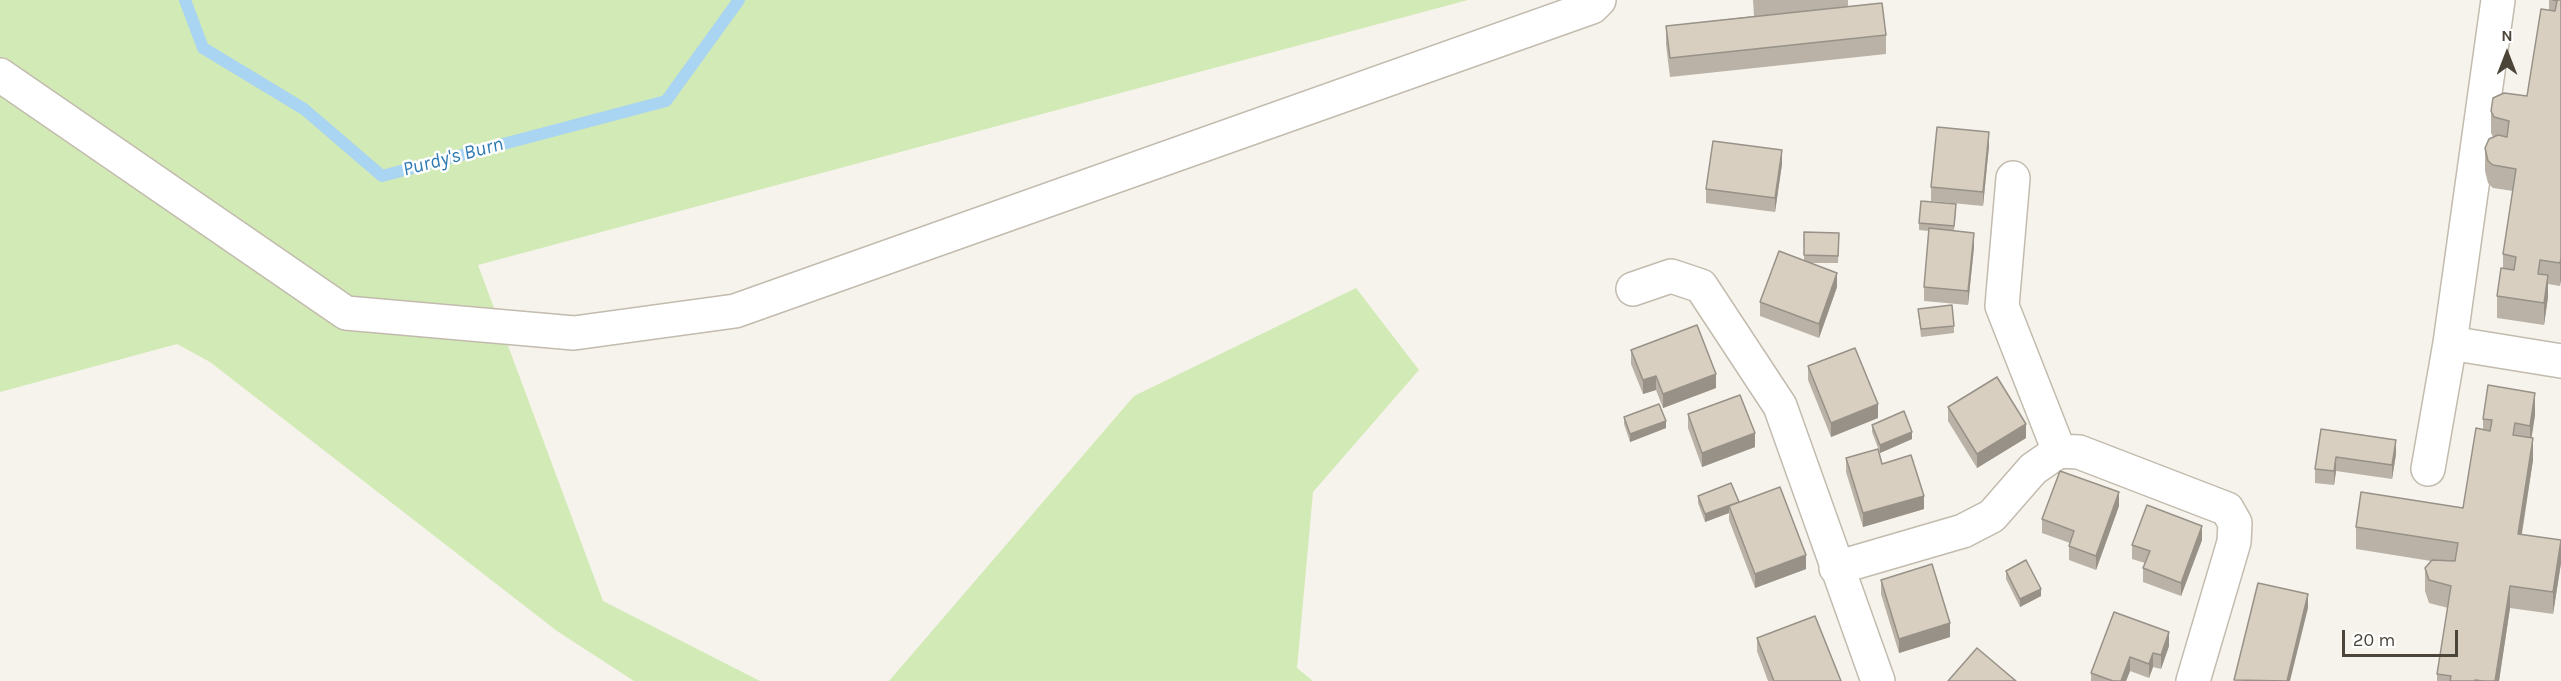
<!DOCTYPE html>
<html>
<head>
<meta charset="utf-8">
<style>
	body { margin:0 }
	#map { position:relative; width:2561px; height:681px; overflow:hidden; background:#f6f3ec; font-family:Karla,sans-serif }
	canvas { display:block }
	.north { position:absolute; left:2477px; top:24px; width:60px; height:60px; -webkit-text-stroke:4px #fff; paint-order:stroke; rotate:0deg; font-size:16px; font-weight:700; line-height:24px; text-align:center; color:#4b4439 }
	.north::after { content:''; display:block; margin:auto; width:21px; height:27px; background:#4b4439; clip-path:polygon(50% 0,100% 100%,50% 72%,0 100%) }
	.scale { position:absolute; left:2342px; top:630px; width:116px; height:27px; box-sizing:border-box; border:3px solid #4b4439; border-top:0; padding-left:8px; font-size:18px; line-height:21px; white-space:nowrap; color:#4b4439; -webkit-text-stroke:4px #fff; paint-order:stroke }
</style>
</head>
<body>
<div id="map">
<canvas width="2561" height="681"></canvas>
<div class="north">N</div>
<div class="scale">20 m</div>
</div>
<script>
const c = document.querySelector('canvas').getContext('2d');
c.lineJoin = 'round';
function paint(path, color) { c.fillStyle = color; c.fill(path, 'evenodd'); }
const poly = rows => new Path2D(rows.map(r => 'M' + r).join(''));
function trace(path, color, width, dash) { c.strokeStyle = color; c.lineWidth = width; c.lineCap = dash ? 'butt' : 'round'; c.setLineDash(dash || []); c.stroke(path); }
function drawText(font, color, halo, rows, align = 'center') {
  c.font = font + ' Karla,sans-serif'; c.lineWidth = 5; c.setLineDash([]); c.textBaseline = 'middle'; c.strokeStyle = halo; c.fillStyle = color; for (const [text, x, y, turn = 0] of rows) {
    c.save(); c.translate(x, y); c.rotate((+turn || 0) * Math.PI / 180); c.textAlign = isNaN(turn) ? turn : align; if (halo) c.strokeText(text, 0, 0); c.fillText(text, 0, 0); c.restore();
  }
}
paint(poly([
	[0,0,1468,0,478,265,603,601,760,681,634,681,557,631,210,362,177,344,0,392],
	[1356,288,1419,370,1313,492,1297,668,1313,681,889,681,1134,396]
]), '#d2eab5');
trace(poly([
	[185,0,203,48,304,109,382,176,666,101,739,0]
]), '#a9d4f2', 12);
const minor = poly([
	[0,75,346,313,574,333,735,311,1592,7,1599,0],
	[2013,178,2002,306,2059,451],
	[1633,289,1671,276,1701,286,1780,406,1878,681],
	[2450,343,2561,361],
	[2428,469,2450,343,2498,0],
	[1836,568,1963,531,1992,516,2033,469,2059,451,2079,452,2227,509,2235,523,2234,542,2193,681]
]);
trace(minor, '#c2bbae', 36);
trace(minor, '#fff', 33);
paint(poly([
	[1753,0,1848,0,1848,6,1886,35,1886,54,1670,77,1666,45,1666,26,1754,16],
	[2549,0,2561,0,2560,286,2548,284,2548,297,2544,325,2497,318,2497,296,2503,268,2503,254,2513,191,2493,188,2488,183,2485,171,2485,148,2493,137,2491,133,2491,111,2527,96,2549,10],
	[1989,146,1983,206,1931,201,1931,187],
	[1782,164,1775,212,1706,203,1706,189],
	[1956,211,1954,231,1974,247,1968,305,1924,301,1924,287,1929,231,1919,230,1919,223],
	[1804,232,1839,233,1838,263,1810,263,1837,287,1819,338,1760,316,1760,302,1804,260],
	[1918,309,1954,326,1954,333,1921,337],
	[1631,350,1716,388,1663,408,1656,390,1643,394,1631,364],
	[1808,366,1878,418,1831,437,1808,380],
	[1948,407,2026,438,1977,468,1948,421],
	[1688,414,1755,447,1702,467,1688,428],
	[2535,415,2531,438,2533,460,2522,534,2561,563,2553,614,2510,608,2499,681,2437,681,2437,674,2448,608,2429,603,2425,591,2425,568,2431,561,2356,549,2356,527,2463,508,2483,430,2483,419],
	[1624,417,1666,428,1630,442,1624,424],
	[1872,425,1912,439,1880,453,1872,432],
	[2321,429,2396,454,2392,479,2336,471,2334,485,2315,483,2315,469],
	[1846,458,1882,464,1924,509,1863,527,1846,472],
	[1698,496,1739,503,1806,569,1755,588,1729,520,1729,513,1705,522,1698,503],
	[2119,506,2096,570,2069,560,2069,546,2070,543,2042,533,2042,519],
	[2202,540,2181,596,2143,582,2143,568,2145,563,2132,559,2132,545],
	[2006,571,2041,596,2020,607,2006,579],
	[1881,580,1950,637,1899,653,1881,594],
	[2114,612,2169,646,2161,669,2153,667,2149,678,2130,671,2126,681,2091,681,2091,673],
	[1757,638,1841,681,1768,681,1757,651]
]), '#bab2a6');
paint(poly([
	[1989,132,1989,146,1983,206,1983,192],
	[1782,150,1782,164,1775,212,1775,198],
	[1974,233,1974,247,1968,305,1968,291],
	[2561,258,2561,280,2560,286,2560,263],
	[1837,273,1837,287,1819,338,1819,324],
	[2548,275,2548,297,2544,325,2544,303],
	[1716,374,1716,388,1663,408,1663,394],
	[1656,376,1656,390,1643,394,1643,380],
	[2535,393,2535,415,2530,448,2530,426],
	[1878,404,1878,418,1831,437,1831,423],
	[1666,421,1666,428,1630,442,1630,434],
	[2026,424,2026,438,1977,468,1977,454],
	[1912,432,1912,439,1880,453,1880,445],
	[1755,433,1755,447,1702,467,1702,453],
	[2533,438,2533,460,2518,556,2518,534],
	[2396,440,2396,454,2392,479,2392,465],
	[2336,457,2336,471,2334,485,2334,471],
	[2119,492,2119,506,2096,570,2096,556],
	[1924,496,1924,509,1863,527,1863,513],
	[1739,502,1729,506,1729,513,1705,522,1705,514],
	[2202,526,2202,540,2181,596,2181,583],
	[2561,540,2561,563,2553,614,2553,592],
	[1806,555,1806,569,1755,588,1755,574],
	[2510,586,2510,608,2499,681,2495,681],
	[2041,589,2041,596,2020,607,2020,599],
	[2308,594,2308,608,2290,681,2287,681],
	[1950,623,1950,637,1899,653,1899,639],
	[2169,632,2169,646,2161,669,2161,655],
	[2153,653,2153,667,2149,678,2149,664],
	[2130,657,2130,671,2126,681,2121,681]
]), '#979187');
const building = poly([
	[2553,0,2561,0,2561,258,2560,263,2540,260,2538,274,2548,275,2544,303,2497,296,2501,268,2514,270,2516,257,2503,254,2516,169,2493,165,2488,161,2485,148,2489,139,2498,135,2507,137,2509,121,2494,117,2491,111,2493,98,2504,93,2527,96,2541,9,2555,11,2557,1,2553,0],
	[1882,3,1886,35,1670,58,1666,26,1882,3],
	[1937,127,1989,132,1983,192,1931,187,1937,127],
	[1713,141,1782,150,1775,198,1706,189,1713,141],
	[1921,201,1956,204,1954,226,1919,223,1921,201],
	[1929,228,1974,233,1968,291,1924,287,1929,228],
	[1804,232,1839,233,1838,256,1804,255,1804,232],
	[1779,251,1837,273,1819,324,1760,302,1779,251],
	[1952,305,1954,326,1921,329,1918,309,1952,305],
	[1697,325,1716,374,1663,394,1656,376,1643,380,1631,350,1697,325],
	[1855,348,1878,404,1831,423,1808,366,1855,348],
	[1997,377,2026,424,1977,454,1948,407,1997,377],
	[2488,385,2535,393,2530,426,2515,423,2513,435,2533,438,2518,534,2561,540,2553,592,2510,586,2495,681,2484,681,2475,680,2474,681,2450,681,2451,676,2437,674,2451,586,2429,580,2425,568,2432,560,2455,561,2458,543,2356,527,2361,492,2463,508,2476,428,2490,431,2492,420,2483,419,2488,385],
	[1740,395,1755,433,1702,453,1688,414,1740,395],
	[1659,404,1666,421,1630,434,1624,417,1659,404],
	[1904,411,1912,432,1880,445,1872,425,1904,411],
	[2321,429,2396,440,2392,465,2336,457,2334,471,2315,469,2321,429],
	[1878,449,1882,464,1911,455,1924,496,1863,513,1846,458,1878,449],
	[2060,471,2119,492,2096,556,2069,546,2074,531,2042,519,2060,471],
	[1731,483,1739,502,1705,514,1698,496,1731,483],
	[1780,487,1806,555,1755,574,1729,506,1780,487],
	[2147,505,2202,526,2181,583,2143,568,2150,551,2132,545,2147,505],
	[2026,560,2041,589,2020,599,2006,571,2026,560],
	[1932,564,1950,623,1899,639,1881,580,1932,564],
	[2258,583,2308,594,2287,681,2234,680,2258,583],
	[2114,612,2169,632,2161,655,2153,653,2149,664,2130,657,2121,681,2113,681,2091,673,2114,612],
	[1815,616,1841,681,1774,681,1757,638,1815,616],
	[1977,648,2016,681,1948,681,1977,648]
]);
paint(building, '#d8cfc1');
trace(building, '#979187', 1.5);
drawText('italic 20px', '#2e7ab2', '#fff', [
	["Purdy's Burn",453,157,-15]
]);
</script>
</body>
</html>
